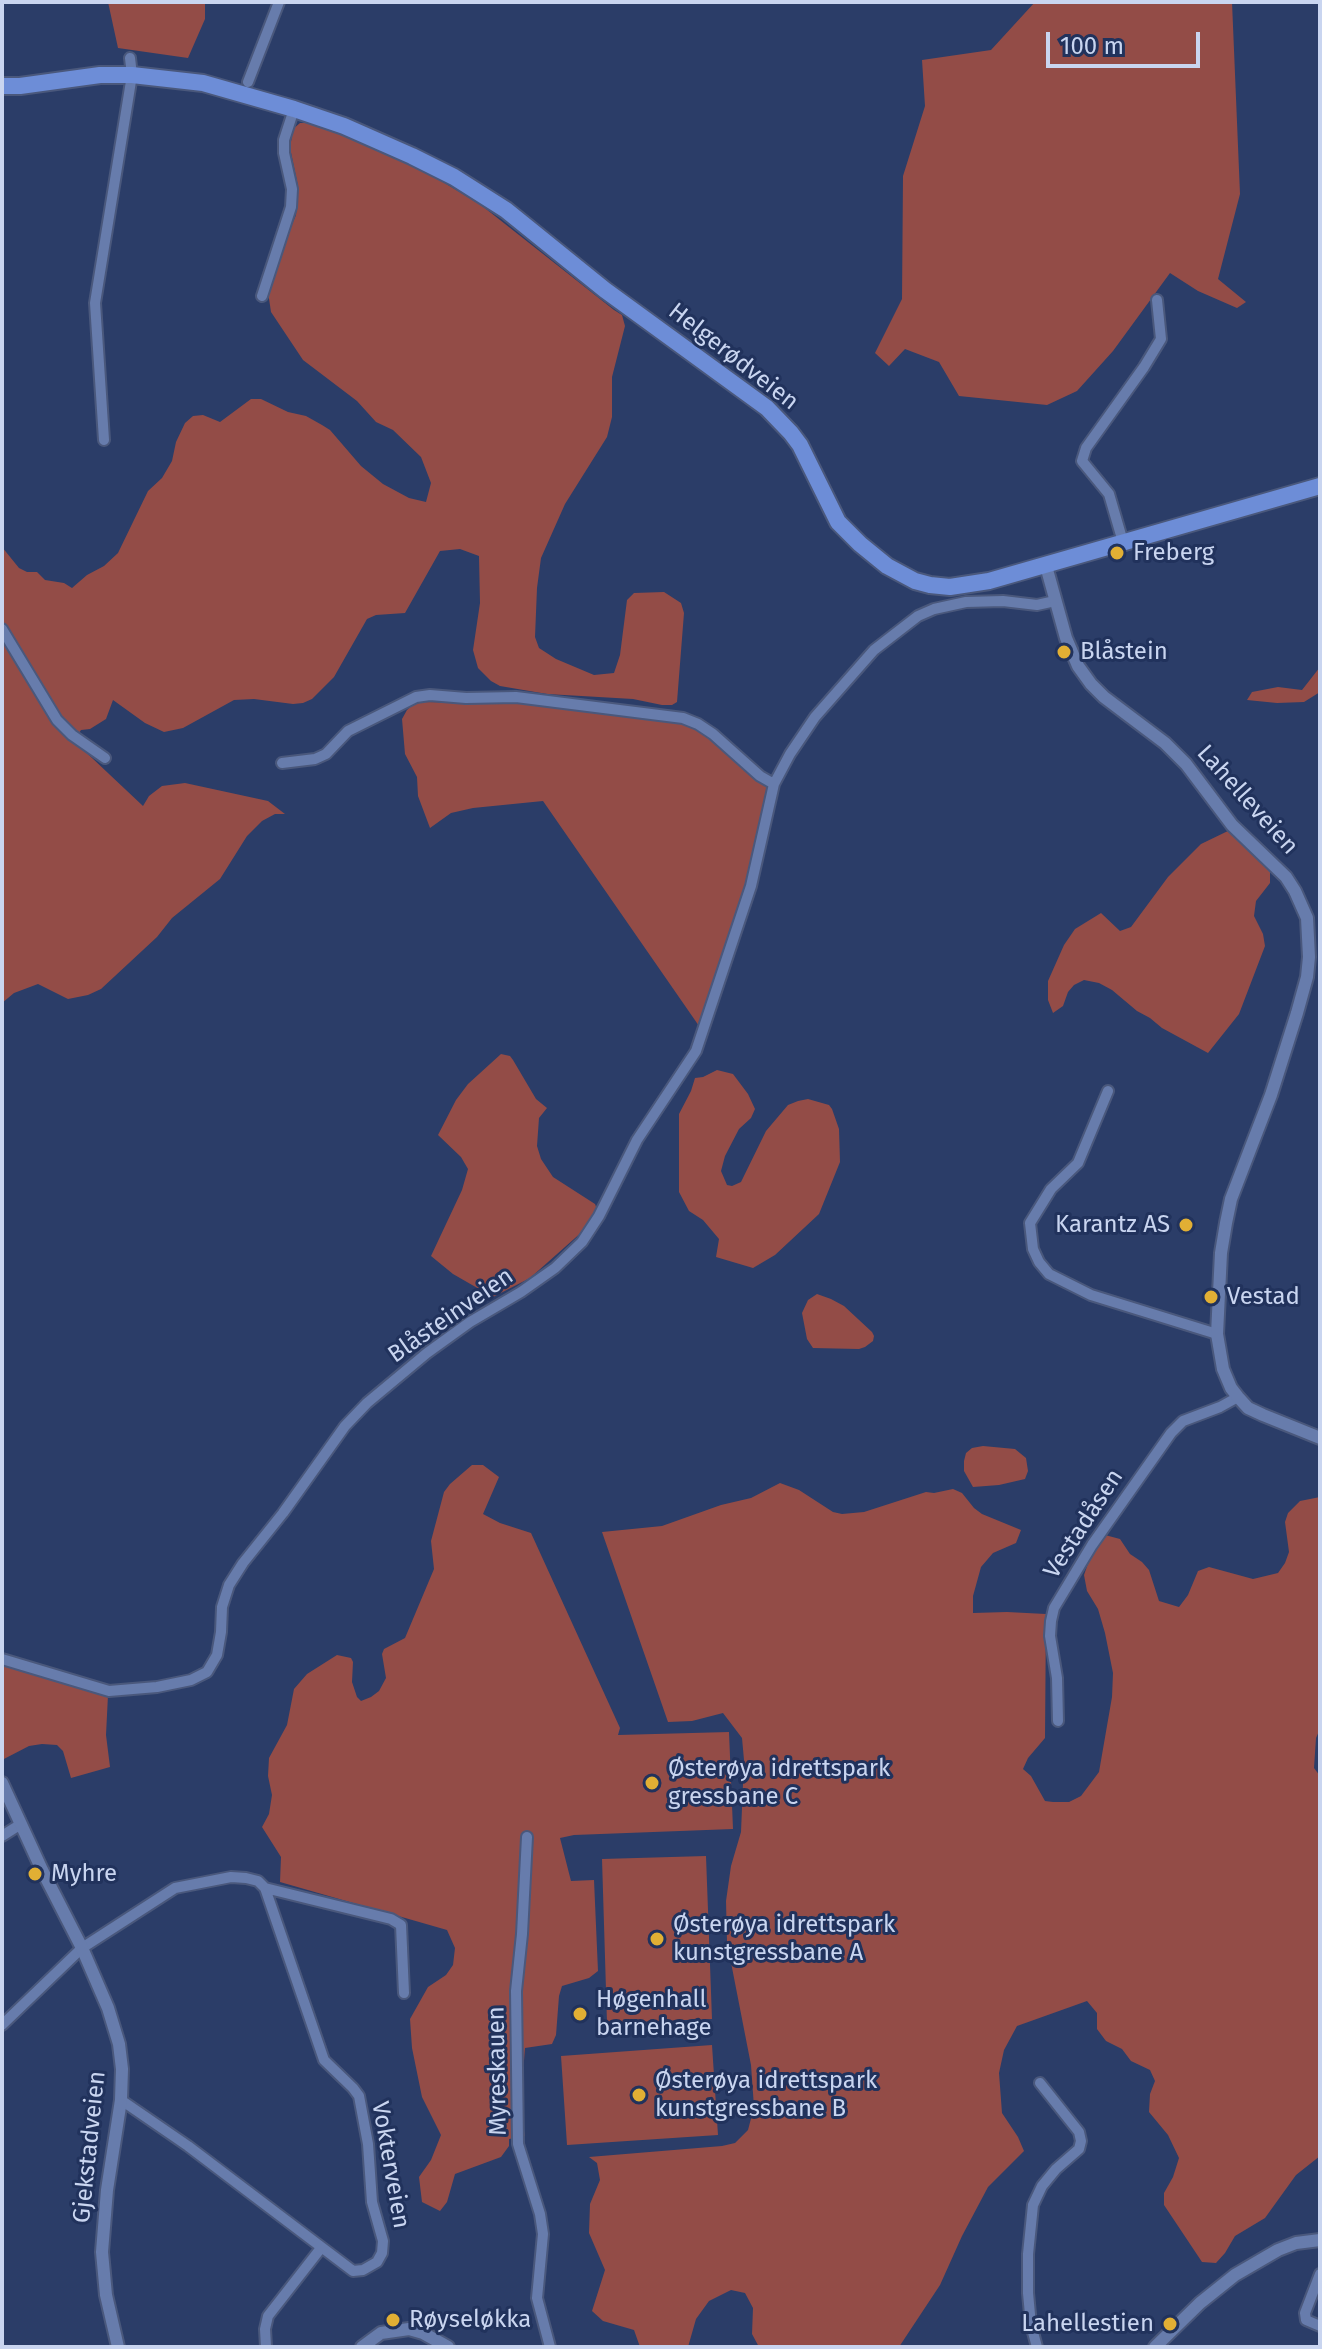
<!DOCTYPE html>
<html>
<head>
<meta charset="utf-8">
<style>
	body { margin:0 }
	#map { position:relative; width:1322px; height:2349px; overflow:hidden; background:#2b3d68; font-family:"Fira Sans",sans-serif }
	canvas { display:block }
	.frame { position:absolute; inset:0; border:4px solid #c9d5f0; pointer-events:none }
	.scale { position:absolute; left:1046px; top:32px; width:154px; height:36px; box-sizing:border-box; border:4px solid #c9d5f0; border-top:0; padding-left:10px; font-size:24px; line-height:28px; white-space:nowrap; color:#c9d5f0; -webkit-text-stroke:6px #21325c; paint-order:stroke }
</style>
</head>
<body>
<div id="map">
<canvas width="1322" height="2349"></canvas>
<div class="frame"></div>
<div class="scale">100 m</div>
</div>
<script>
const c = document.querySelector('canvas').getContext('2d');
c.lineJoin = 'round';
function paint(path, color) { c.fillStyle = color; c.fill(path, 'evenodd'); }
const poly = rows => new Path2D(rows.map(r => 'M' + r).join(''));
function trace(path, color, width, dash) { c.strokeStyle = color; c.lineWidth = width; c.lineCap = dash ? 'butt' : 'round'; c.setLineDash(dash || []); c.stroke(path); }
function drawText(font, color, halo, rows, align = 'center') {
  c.font = font + ' "Fira Sans",sans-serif'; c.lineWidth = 6; c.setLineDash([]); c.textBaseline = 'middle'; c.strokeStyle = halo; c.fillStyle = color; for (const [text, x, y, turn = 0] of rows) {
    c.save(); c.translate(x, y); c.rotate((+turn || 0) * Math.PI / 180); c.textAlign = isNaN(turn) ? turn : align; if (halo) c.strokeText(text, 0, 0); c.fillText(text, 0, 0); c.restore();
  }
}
paint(poly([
	[108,2,205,2,205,19,188,58,118,48],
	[1035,2,1232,2,1240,194,1218,279,1246,302,1237,308,1198,291,1170,273,1113,351,1077,391,1047,405,959,396,939,362,905,349,889,366,875,353,902,299,903,176,925,106,922,60,991,50],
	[300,123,310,123,357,137,438,179,481,205,614,310,622,315,625,326,612,377,612,417,607,437,565,504,541,558,537,588,535,637,539,648,556,659,594,675,614,673,620,655,627,600,634,593,664,592,681,603,684,613,677,702,672,705,662,705,633,699,547,694,500,686,491,681,478,668,473,650,480,603,479,556,460,549,440,551,405,613,376,615,367,619,334,677,312,699,303,703,293,704,254,699,234,700,183,728,164,732,145,723,113,700,106,719,90,729,81,730,74,741,143,806,149,796,162,786,185,783,268,801,285,814,275,814,262,821,247,836,220,879,172,918,157,937,101,989,88,995,68,999,38,984,14,993,2,1003,2,547,19,568,27,572,37,572,45,580,64,583,72,588,87,575,104,566,118,553,148,491,162,478,172,461,176,442,185,423,193,416,203,415,220,422,251,399,261,399,288,412,306,416,322,425,330,430,361,466,383,484,409,498,426,502,431,483,421,457,393,430,376,422,357,401,303,360,271,312,268,292,279,255,296,215,298,186,290,148,293,129],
	[1320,667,1320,692,1304,702,1277,703,1247,700,1252,692,1278,687,1302,690],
	[424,702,543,704,640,715,691,725,756,771,768,786,770,797,742,899,699,1026,543,801,473,808,451,813,430,828,418,796,417,777,405,754,402,719,407,710,414,703],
	[1230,830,1270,872,1270,883,1256,901,1254,916,1263,934,1265,946,1239,1014,1208,1053,1162,1028,1150,1018,1137,1011,1112,990,1099,983,1084,980,1074,985,1068,992,1063,1006,1053,1013,1048,1000,1048,981,1064,945,1075,929,1101,913,1120,931,1131,927,1168,877,1201,844],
	[501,1054,510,1056,513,1060,536,1099,547,1108,539,1118,537,1146,541,1159,553,1177,595,1204,597,1209,583,1231,530,1278,493,1297,453,1274,431,1256,462,1190,468,1169,461,1157,438,1135,456,1100,468,1084],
	[717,1070,733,1074,748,1094,755,1109,751,1118,739,1129,725,1156,721,1171,727,1185,732,1186,741,1182,766,1131,788,1105,798,1101,808,1099,829,1105,832,1109,839,1129,840,1162,819,1214,775,1255,753,1268,716,1257,719,1239,703,1220,689,1211,679,1192,679,1114,691,1091,695,1078,703,1077],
	[817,1294,831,1299,844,1306,872,1332,874,1336,873,1341,865,1347,859,1349,813,1348,807,1339,802,1313,808,1300],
	[983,1446,1015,1449,1026,1458,1028,1471,1025,1479,999,1485,973,1487,964,1471,964,1461,966,1453,972,1448],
	[472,1465,483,1465,499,1477,483,1514,500,1523,531,1533,620,1728,618,1735,729,1732,733,1829,574,1835,560,1838,571,1881,594,1880,598,1971,589,1978,562,1986,559,1996,556,2035,552,2044,525,2048,520,2112,525,2136,509,2139,509,2146,501,2157,455,2174,447,2202,440,2211,422,2202,419,2177,431,2160,441,2135,422,2097,412,2048,410,2019,428,1987,446,1975,453,1965,455,1948,447,1930,280,1882,281,1857,262,1827,269,1814,272,1795,268,1776,269,1758,287,1725,294,1689,307,1674,337,1655,351,1658,353,1662,352,1682,357,1697,361,1701,371,1697,379,1691,386,1678,382,1654,384,1649,405,1638,434,1569,431,1541,444,1492,450,1484],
	[780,1483,799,1490,833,1512,842,1514,864,1512,926,1492,934,1493,953,1489,962,1493,974,1508,982,1514,1021,1530,1016,1543,993,1553,981,1567,973,1596,973,1613,1007,1612,1046,1614,1045,1738,1028,1758,1023,1769,1031,1776,1045,1801,1053,1802,1069,1802,1081,1796,1099,1772,1112,1697,1113,1673,1105,1633,1098,1609,1087,1591,1084,1575,1091,1555,1105,1535,1120,1539,1130,1554,1142,1562,1149,1570,1159,1601,1179,1607,1188,1595,1198,1571,1209,1567,1253,1579,1278,1573,1285,1563,1289,1552,1285,1522,1288,1513,1300,1501,1320,1497,1320,1729,1316,1738,1314,1768,1320,1776,1320,2156,1296,2175,1265,2218,1235,2236,1225,2253,1216,2263,1202,2262,1164,2205,1164,2193,1173,2177,1179,2158,1168,2135,1149,2112,1150,2094,1155,2081,1150,2070,1131,2061,1122,2049,1106,2041,1097,2029,1097,2013,1087,2001,1017,2026,1004,2050,999,2073,1002,2113,1018,2137,1024,2151,988,2187,962,2236,940,2285,899,2347,759,2347,752,2334,753,2308,745,2293,731,2290,709,2301,696,2319,688,2347,640,2347,634,2330,603,2321,592,2311,605,2270,589,2233,590,2204,600,2180,597,2163,589,2157,722,2146,735,2143,748,2130,754,2107,751,2065,727,1942,726,1901,731,1866,741,1832,744,1760,742,1738,723,1713,692,1721,668,1722,602,1532,662,1526,721,1505,751,1498],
	[2,1662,64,1684,108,1695,106,1735,110,1767,71,1778,63,1751,57,1745,42,1744,29,1746,2,1760],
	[706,1856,712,2019,607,2023,602,1859],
	[712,2045,718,2135,567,2145,561,2056]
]), '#934c47');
const minor = poly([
	[248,82,279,2],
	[262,296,291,207,292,189,284,153,284,140,294,109],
	[104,440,95,303,132,75,130,58],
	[1123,542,1109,494,1082,461,1086,448,1144,367,1161,339,1157,300],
	[2,629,57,720,72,735,105,758],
	[282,763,315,759,326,754,348,731,416,697,430,695,466,698,516,697,683,718,698,724,713,734,760,776,774,784],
	[1108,1091,1078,1163,1051,1189,1030,1223,1033,1249,1039,1262,1049,1274,1091,1295,1217,1334],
	[2,1659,109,1691,157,1687,191,1680,207,1672,217,1655,221,1632,222,1607,229,1585,243,1563,283,1513,345,1426,367,1403,427,1353,470,1322,521,1292,555,1268,582,1242,599,1216,637,1140,696,1051,751,886,774,784,790,754,815,717,874,650,918,616,934,609,966,602,1003,601,1037,605,1055,601],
	[1058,1721,1057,1678,1050,1636,1051,1621,1054,1608,1092,1545,1171,1433,1183,1421,1220,1407,1238,1397],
	[2,1836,21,1824],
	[527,1837,522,1934,516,1991,518,2144,540,2214,543,2234,537,2298,550,2347],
	[265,1888,391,1919,401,1925,404,1993],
	[2,2025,82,1948,175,1888,231,1877,246,1878,258,1881,265,1888,324,2060,353,2088,359,2096,368,2144,372,2202,383,2241,382,2253,377,2262,363,2270,353,2271,188,2146,121,2100],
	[1320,2274,1305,2313,1306,2320,1320,2326],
	[266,2347,265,2329,268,2316,321,2248],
	[1037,2347,1031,2325,1028,2293,1028,2254,1033,2205,1042,2186,1056,2169,1079,2149,1081,2141,1079,2132,1040,2083]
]);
const tertiary = poly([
	[1046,566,1066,638,1078,666,1091,684,1104,697,1165,743,1186,764,1232,825,1286,877,1295,891,1307,918,1309,957,1307,977,1297,1013,1271,1095,1231,1199,1226,1223,1221,1253,1217,1334,1223,1369,1231,1388,1238,1397,1248,1408,1263,1415,1320,1438],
	[2,1783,42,1870,82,1948,108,2008,119,2044,122,2069,121,2100,107,2190,102,2252,106,2295,118,2347],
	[362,2347,381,2333,409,2329,423,2333,448,2347],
	[1155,2347,1200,2303,1235,2275,1278,2250,1296,2243,1320,2240]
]);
const primary = poly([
	[2,86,20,86,100,75,132,75,203,83,294,109,344,126,412,156,454,177,506,210,605,290,767,408,791,433,800,445,838,522,860,544,887,566,915,581,930,585,950,587,989,581,1320,486]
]);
trace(minor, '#4a587c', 14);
trace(tertiary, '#4a587c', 16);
trace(primary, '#4a587c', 20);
trace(minor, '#677cac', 10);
trace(tertiary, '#677cac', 12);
trace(primary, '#6d8dd7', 16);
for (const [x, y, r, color] of [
	[1117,553,8,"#e1af34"],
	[1064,652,8,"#e1af34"],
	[1186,1225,8,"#e1af34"],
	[1211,1297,8,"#e1af34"],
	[652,1783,8,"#e1af34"],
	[35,1874,8,"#e1af34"],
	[657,1939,8,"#e1af34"],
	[580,2014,8,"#e1af34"],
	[639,2095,8,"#e1af34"],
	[393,2320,8,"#e1af34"],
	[1170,2324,8,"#e1af34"]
]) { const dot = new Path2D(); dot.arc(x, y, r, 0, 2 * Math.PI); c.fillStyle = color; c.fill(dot); trace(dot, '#21325c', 3); }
drawText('24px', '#c9d5f0', '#21325c', [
	["Helgerødveien",733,357,38],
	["Lahelleveien",1247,800,48],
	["Blåsteinveien",451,1316,-35],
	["Vestadåsen",1084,1524,-57],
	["Myreskauen",498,2071,-91],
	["Gjekstadveien",90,2147,-84],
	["Vokterveien",390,2165,80]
]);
drawText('24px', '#c9d5f0', '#21325c', [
	["Freberg",1133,553],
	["Blåstein",1080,652],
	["Karantz AS",1170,1225,"right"],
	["Vestad",1227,1297],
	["Østerøya idrettspark",668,1769],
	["gressbane C",668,1797],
	["Myhre",51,1874],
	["Østerøya idrettspark",673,1925],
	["kunstgressbane A",673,1953],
	["Høgenhall",596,2000],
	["barnehage",596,2028],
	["Østerøya idrettspark",655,2081],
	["kunstgressbane B",655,2109],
	["Røyseløkka",409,2320],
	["Lahellestien",1154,2324,"right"]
], 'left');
</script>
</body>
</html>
